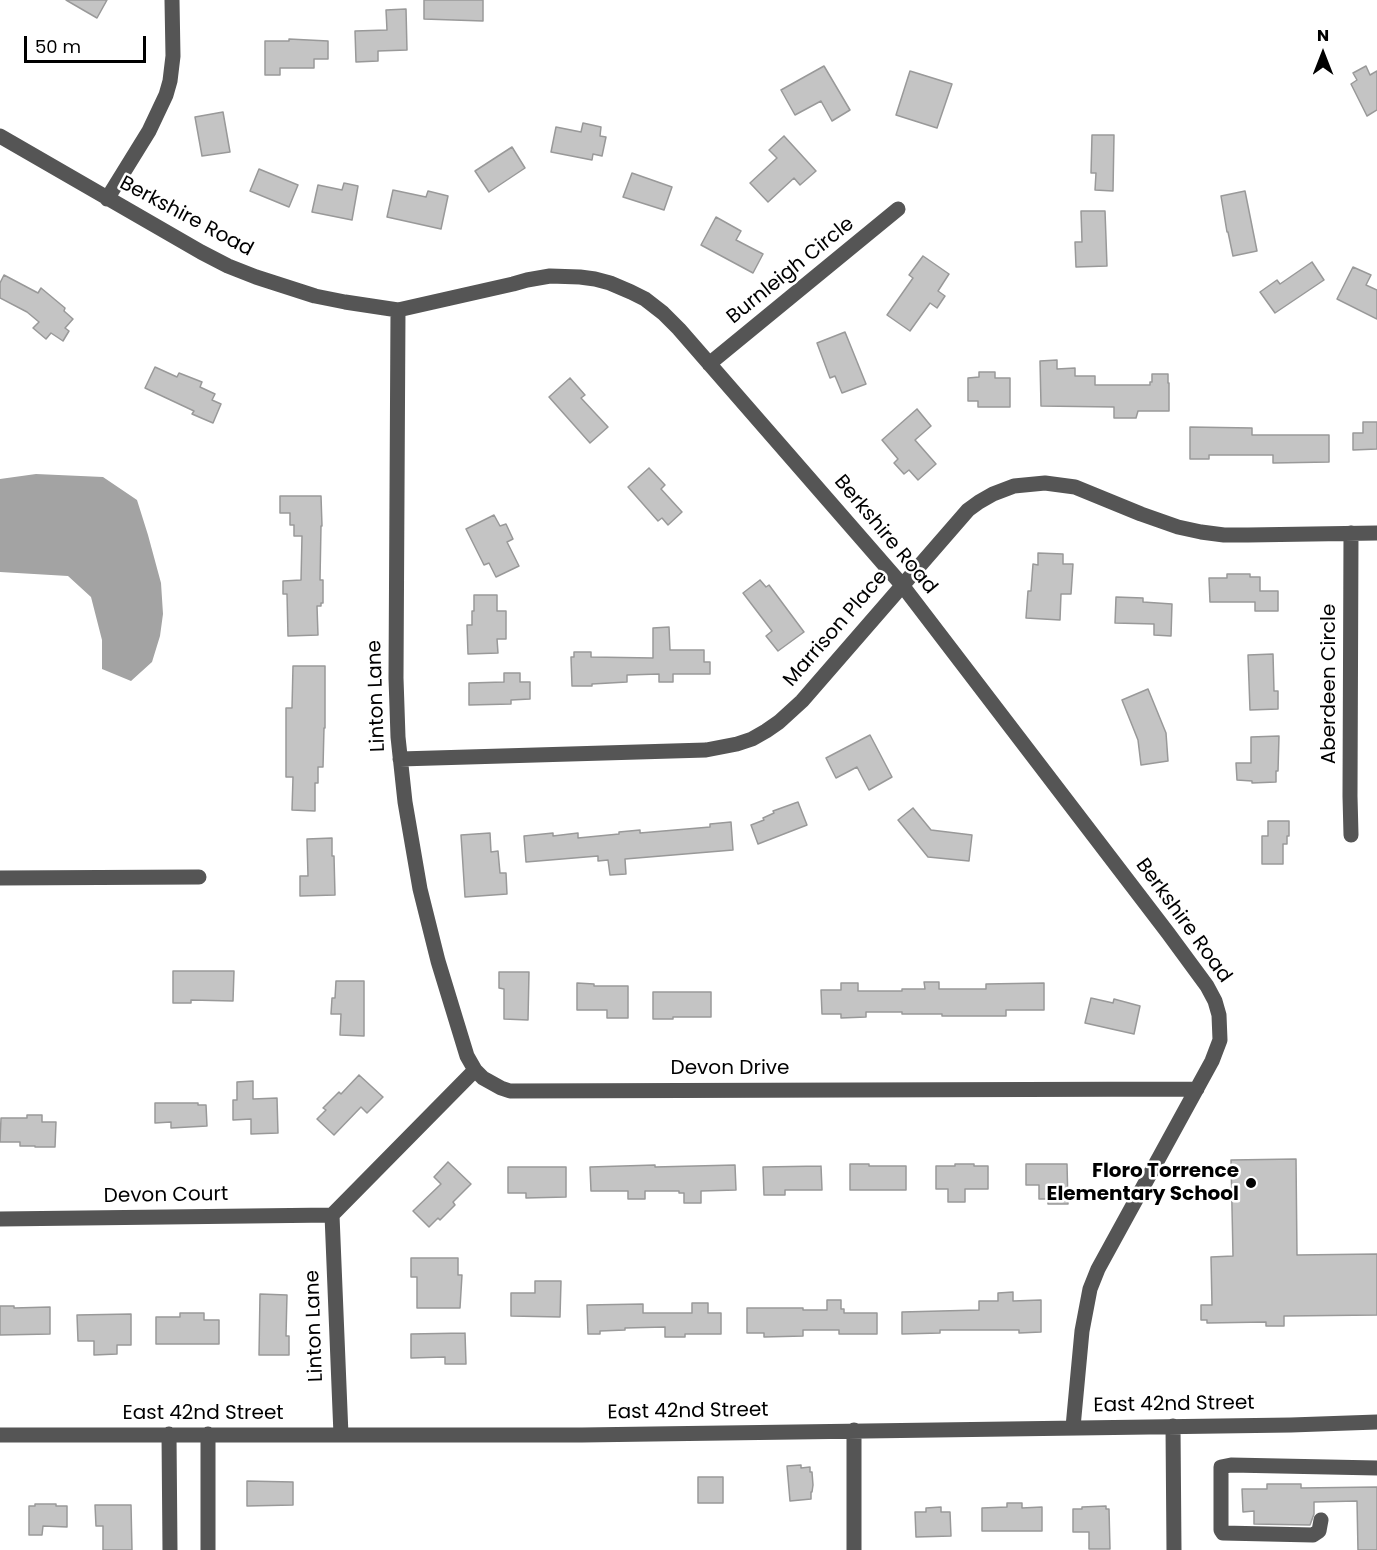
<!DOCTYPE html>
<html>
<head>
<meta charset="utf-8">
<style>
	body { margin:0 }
	#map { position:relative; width:1377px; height:1550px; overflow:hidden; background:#fff; font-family:Poppins,sans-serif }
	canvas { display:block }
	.north { position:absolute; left:1293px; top:24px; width:60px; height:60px; -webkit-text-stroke:4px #fff; paint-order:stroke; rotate:0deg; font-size:16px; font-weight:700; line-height:24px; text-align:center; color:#000 }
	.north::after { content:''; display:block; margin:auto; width:21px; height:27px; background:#000; clip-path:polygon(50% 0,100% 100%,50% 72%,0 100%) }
	.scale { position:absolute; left:24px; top:36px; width:122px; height:27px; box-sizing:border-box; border:3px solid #000; border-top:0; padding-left:8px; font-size:18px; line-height:21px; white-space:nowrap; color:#000; -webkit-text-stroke:4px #fff; paint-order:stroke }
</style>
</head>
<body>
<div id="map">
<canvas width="1377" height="1550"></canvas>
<div class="north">N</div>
<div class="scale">50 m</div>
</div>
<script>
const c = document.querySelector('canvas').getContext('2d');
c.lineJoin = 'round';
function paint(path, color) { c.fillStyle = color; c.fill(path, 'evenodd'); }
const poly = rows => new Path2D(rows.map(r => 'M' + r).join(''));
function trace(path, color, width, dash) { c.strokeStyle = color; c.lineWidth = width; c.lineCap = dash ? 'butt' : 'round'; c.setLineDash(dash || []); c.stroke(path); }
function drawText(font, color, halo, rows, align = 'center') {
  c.font = font + ' Poppins,sans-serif'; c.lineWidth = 5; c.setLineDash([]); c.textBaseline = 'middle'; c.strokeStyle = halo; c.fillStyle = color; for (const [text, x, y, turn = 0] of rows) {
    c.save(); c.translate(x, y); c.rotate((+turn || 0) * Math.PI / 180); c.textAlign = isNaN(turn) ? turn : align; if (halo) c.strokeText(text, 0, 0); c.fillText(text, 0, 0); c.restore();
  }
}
paint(poly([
	[36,474,103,477,137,500,148,535,161,583,163,614,160,636,152,662,131,681,102,669,102,640,91,597,68,576,0,572,0,479]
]), '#a3a3a3');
const building = poly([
	[66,0,107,0,97,18,66,0],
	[424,0,483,0,483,21,424,19,424,0],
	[406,9,407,50,378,51,378,61,356,62,355,31,387,30,386,10,406,9],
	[289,39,328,41,328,59,314,59,314,68,280,68,280,75,265,75,265,41,289,41,289,39],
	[824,66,850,110,832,121,821,101,795,115,781,90,824,66],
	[1366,66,1370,75,1377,71,1377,110,1367,116,1351,84,1357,80,1353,73,1366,66],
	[910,71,952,84,937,128,896,115,910,71],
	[223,112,230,152,202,156,195,117,223,112],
	[583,123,601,127,600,136,606,137,602,156,593,154,592,160,551,152,556,127,581,132,583,123],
	[1092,135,1114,135,1113,191,1095,190,1096,173,1091,173,1092,135],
	[784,136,816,171,800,185,794,178,768,202,750,183,777,158,769,150,784,136],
	[512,147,525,168,489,192,475,171,512,147],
	[259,169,298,185,289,207,250,191,259,169],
	[632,173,672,187,664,210,623,197,632,173],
	[344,183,358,186,352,220,312,212,318,185,342,190,344,183],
	[393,190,426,197,428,191,448,196,441,229,387,217,393,190],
	[1245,191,1257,251,1233,256,1228,232,1227,232,1221,196,1245,191],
	[1081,211,1105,211,1107,266,1076,267,1075,242,1082,242,1081,211],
	[716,217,741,231,736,240,763,254,753,273,701,245,716,217],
	[923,256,949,274,938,291,945,296,937,308,930,303,910,331,887,315,913,278,909,275,923,256],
	[1312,262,1324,280,1275,313,1260,292,1277,280,1280,284,1312,262],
	[1353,267,1371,275,1366,285,1377,290,1377,319,1337,299,1353,267],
	[4,275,38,293,41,288,65,308,64,311,73,319,65,328,69,331,63,341,51,333,46,339,33,328,39,322,27,312,0,298,0,283,4,275],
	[845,332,866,384,842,393,835,376,830,378,817,343,845,332],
	[1057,360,1057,369,1075,368,1075,376,1095,376,1095,385,1150,385,1150,382,1152,382,1152,374,1168,374,1168,383,1169,383,1169,411,1138,411,1136,418,1114,418,1114,407,1041,406,1040,361,1057,360],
	[155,367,177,377,179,373,202,382,200,387,215,394,212,400,221,404,213,423,192,414,194,411,145,388,155,367],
	[979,372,995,372,995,378,1010,378,1010,407,978,407,978,401,968,401,968,378,979,377,979,372],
	[570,378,585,395,581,398,608,427,590,443,549,397,570,378],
	[917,409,931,426,915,440,936,464,918,480,909,470,904,474,894,463,898,459,882,440,917,409],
	[1363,422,1377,422,1377,449,1353,450,1353,433,1363,433,1363,422],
	[1190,427,1252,428,1252,435,1329,435,1329,462,1273,463,1273,455,1209,455,1209,459,1190,459,1190,427],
	[649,468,665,485,661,489,682,512,668,525,662,518,658,521,628,487,649,468],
	[280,496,321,496,322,526,321,526,320,580,323,580,323,603,321,603,321,606,317,606,318,635,288,636,287,594,283,594,283,581,301,580,302,536,294,536,294,525,290,525,290,513,280,513,280,496],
	[494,515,500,526,506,524,513,539,507,542,519,566,496,577,489,563,484,565,466,529,494,515],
	[1038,553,1063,554,1063,564,1073,564,1071,594,1061,594,1060,620,1026,618,1028,591,1031,591,1033,564,1038,565,1038,553],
	[1227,574,1250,574,1250,577,1260,577,1260,591,1278,591,1278,611,1255,611,1255,602,1210,602,1209,578,1227,578,1227,574],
	[760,580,766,587,769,585,804,632,778,651,766,636,772,631,743,593,760,580],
	[474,595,497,595,497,611,506,611,506,639,497,639,498,653,468,654,467,625,472,625,472,611,474,611,474,595],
	[1116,597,1143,598,1143,602,1172,604,1171,636,1154,635,1154,624,1115,623,1116,597],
	[669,627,670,650,704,650,704,662,710,662,710,674,673,674,673,682,659,682,659,674,627,675,627,682,592,684,592,686,572,686,571,657,574,657,574,652,591,652,591,657,653,658,653,628,669,627],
	[1273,654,1274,691,1278,691,1278,709,1250,710,1248,655,1273,654],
	[293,666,325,666,325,728,324,728,323,767,318,767,318,783,315,783,315,811,292,810,293,777,286,777,286,708,292,708,293,666],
	[504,673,520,673,520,682,530,682,530,699,511,700,511,704,469,705,469,683,504,682,504,673],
	[1148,689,1166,733,1168,761,1141,765,1138,740,1122,700,1148,689],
	[870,735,892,777,869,790,857,767,836,778,826,758,870,735],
	[1279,736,1278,771,1276,771,1276,782,1252,783,1252,781,1237,780,1236,763,1251,763,1251,737,1279,736],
	[798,802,807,825,758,844,751,825,764,820,763,818,774,813,773,811,798,802],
	[913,808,931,830,972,835,969,861,928,857,898,820,913,808],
	[1268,821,1289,821,1289,836,1287,836,1287,844,1283,844,1283,864,1262,864,1262,836,1268,836,1268,821],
	[731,822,733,850,625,859,626,874,610,875,608,860,598,861,598,856,526,862,524,836,553,833,553,836,578,833,578,838,619,834,619,832,640,830,640,833,710,827,710,824,731,822],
	[490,833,491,852,498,851,500,873,506,873,507,894,465,897,461,835,490,833],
	[332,838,332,856,334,856,335,895,300,896,300,876,308,876,307,839,332,838],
	[173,971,234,971,233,1001,191,1000,191,1003,173,1003,173,971],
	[499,972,529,972,528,1020,504,1019,504,989,499,988,499,972],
	[336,981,364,981,364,1036,340,1035,341,1014,331,1014,332,998,335,998,336,981],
	[924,982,939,982,939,989,986,989,986,984,1044,983,1044,1010,1006,1010,1006,1016,942,1016,942,1014,902,1014,902,1012,866,1012,866,1017,841,1018,841,1014,822,1014,821,990,841,990,841,983,858,983,858,991,902,991,902,989,925,989,924,982],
	[577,983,594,984,594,986,628,986,628,1018,607,1018,607,1010,577,1010,577,983],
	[653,992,711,992,711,1017,673,1017,673,1019,653,1019,653,992],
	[1091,998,1113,1003,1114,999,1140,1006,1134,1034,1085,1023,1091,998],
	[359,1075,383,1097,367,1113,361,1107,334,1135,317,1119,326,1110,323,1108,339,1092,341,1094,359,1075],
	[253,1081,253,1099,277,1098,278,1133,251,1134,251,1119,233,1120,233,1100,237,1100,237,1082,253,1081],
	[155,1103,198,1103,198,1105,206,1105,207,1126,171,1128,171,1122,155,1123,155,1103],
	[27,1115,42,1115,42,1122,56,1122,55,1147,35,1147,35,1146,20,1146,20,1142,0,1142,1,1118,27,1118,27,1115],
	[1296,1159,1297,1255,1377,1254,1377,1315,1284,1316,1284,1326,1266,1326,1266,1322,1207,1323,1207,1320,1201,1320,1201,1305,1212,1305,1211,1257,1233,1256,1231,1160,1296,1159],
	[448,1162,471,1184,453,1202,455,1205,440,1220,438,1218,429,1227,413,1211,441,1184,434,1177,448,1162],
	[850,1164,869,1164,869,1166,906,1166,906,1190,850,1190,850,1164],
	[955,1164,974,1164,974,1166,988,1166,988,1189,965,1189,965,1202,948,1202,948,1189,936,1189,936,1166,955,1166,955,1164],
	[1026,1164,1067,1164,1068,1204,1048,1204,1048,1199,1039,1199,1039,1185,1026,1185,1026,1164],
	[655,1165,655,1167,735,1165,736,1190,701,1191,701,1203,684,1203,684,1193,679,1193,679,1191,645,1191,645,1199,628,1199,628,1191,591,1191,590,1167,655,1165],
	[821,1166,822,1190,785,1190,785,1195,764,1195,763,1167,821,1166],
	[508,1167,566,1167,566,1197,526,1198,526,1193,508,1193,508,1167],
	[411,1258,458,1258,458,1275,462,1275,460,1308,417,1308,417,1277,411,1277,411,1258],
	[535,1281,561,1281,560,1317,511,1316,511,1293,535,1293,535,1281],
	[1013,1292,1013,1301,1041,1300,1041,1332,1019,1333,1019,1330,940,1330,940,1333,902,1334,902,1312,979,1310,979,1301,998,1301,998,1293,1013,1292],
	[260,1294,287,1295,286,1336,289,1336,289,1355,259,1355,260,1294],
	[827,1300,841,1300,841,1309,844,1309,844,1313,877,1313,877,1334,839,1334,839,1330,803,1330,803,1336,764,1337,764,1333,747,1333,747,1308,803,1308,803,1310,827,1310,827,1300],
	[692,1303,708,1303,708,1313,721,1313,721,1334,685,1334,685,1337,665,1337,665,1327,625,1328,625,1330,600,1331,600,1334,588,1334,587,1305,643,1304,643,1313,692,1313,692,1303],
	[0,1306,14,1306,14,1308,50,1307,50,1334,0,1335,0,1306],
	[180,1313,204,1313,204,1320,219,1320,219,1344,156,1344,156,1317,180,1317,180,1313],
	[131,1314,131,1345,117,1345,117,1354,94,1355,94,1341,78,1341,77,1315,131,1314],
	[465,1333,466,1364,445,1364,445,1357,411,1358,411,1334,465,1333],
	[801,1465,801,1468,810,1467,810,1472,812,1472,813,1485,812,1492,811,1492,811,1499,790,1501,787,1466,801,1465],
	[698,1477,723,1477,723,1503,698,1503,698,1477],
	[247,1481,293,1482,293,1505,247,1506,247,1481],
	[1267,1484,1301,1484,1301,1488,1377,1487,1377,1550,1358,1550,1357,1501,1314,1502,1314,1514,1310,1525,1254,1524,1254,1511,1243,1512,1242,1489,1267,1489,1267,1484],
	[1007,1503,1022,1503,1022,1508,1042,1507,1042,1531,982,1531,982,1508,1007,1507,1007,1503],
	[35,1504,56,1504,56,1506,67,1506,67,1527,43,1526,42,1535,29,1535,29,1506,35,1506,35,1504],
	[95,1505,131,1505,132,1550,103,1550,103,1526,96,1526,95,1505],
	[1106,1506,1106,1509,1109,1509,1110,1549,1089,1549,1089,1532,1073,1532,1073,1509,1082,1509,1082,1507,1106,1506],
	[941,1507,941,1512,950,1512,951,1536,916,1537,915,1512,926,1512,926,1508,941,1507]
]);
paint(building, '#c4c4c4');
trace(building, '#999', 1.5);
trace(poly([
	[0,136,201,252,228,266,256,277,315,296,345,302,398,310,513,284,527,280,550,276,580,277,595,279,610,283,631,292,645,299,663,313,679,329,902,585,1168,933,1207,986,1215,1001,1219,1015,1220,1040,1212,1061,1098,1269,1090,1289,1082,1331,1073,1427],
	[107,199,149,131,166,95,170,81,173,56,172,0],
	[398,310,396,678,398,737,405,802,420,889,438,961,467,1056,475,1070,483,1078,501,1088,510,1091,1197,1089],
	[709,364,898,209],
	[1351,533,1350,796,1351,835],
	[400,759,706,750,737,744,752,739,766,731,779,722,802,701,968,510,979,502,993,494,1014,486,1045,483,1075,487,1141,514,1178,527,1201,532,1224,535,1248,535,1377,533],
	[0,878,199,877],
	[332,1215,341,1435],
	[332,1215,475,1070],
	[0,1219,332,1215],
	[1173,1426,1174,1550],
	[169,1434,170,1550],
	[208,1434,208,1550],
	[0,1435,582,1435,1291,1425,1377,1422],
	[1321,1520,1319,1531,1313,1535,1223,1533,1221,1530,1221,1467,1231,1465,1377,1468],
	[854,1550,854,1430]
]), '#555', 15);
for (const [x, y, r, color] of [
	[1251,1183,6,"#000"]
]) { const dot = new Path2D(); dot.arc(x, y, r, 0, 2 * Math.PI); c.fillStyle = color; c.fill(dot); trace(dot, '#fff', 2); }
drawText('20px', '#000', '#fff', [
	["Berkshire Road",186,217,28],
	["Burnleigh Circle",791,271,-39],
	["Berkshire Road",885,535,50],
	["Marrison Place",836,629,-49],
	["Aberdeen Circle",1330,684,-90],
	["Linton Lane",377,696,-92],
	["Berkshire Road",1183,921,54],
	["Devon Drive",730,1069],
	["Devon Court",166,1196,-1],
	["Linton Lane",315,1326,-92],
	["East 42nd Street",1174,1405,-1],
	["East 42nd Street",688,1412,-1],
	["East 42nd Street",203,1414]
]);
drawText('bold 20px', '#000', '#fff', [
	["Floro Torrence",1239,1172],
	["Elementary School",1239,1195]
], 'right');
</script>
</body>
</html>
